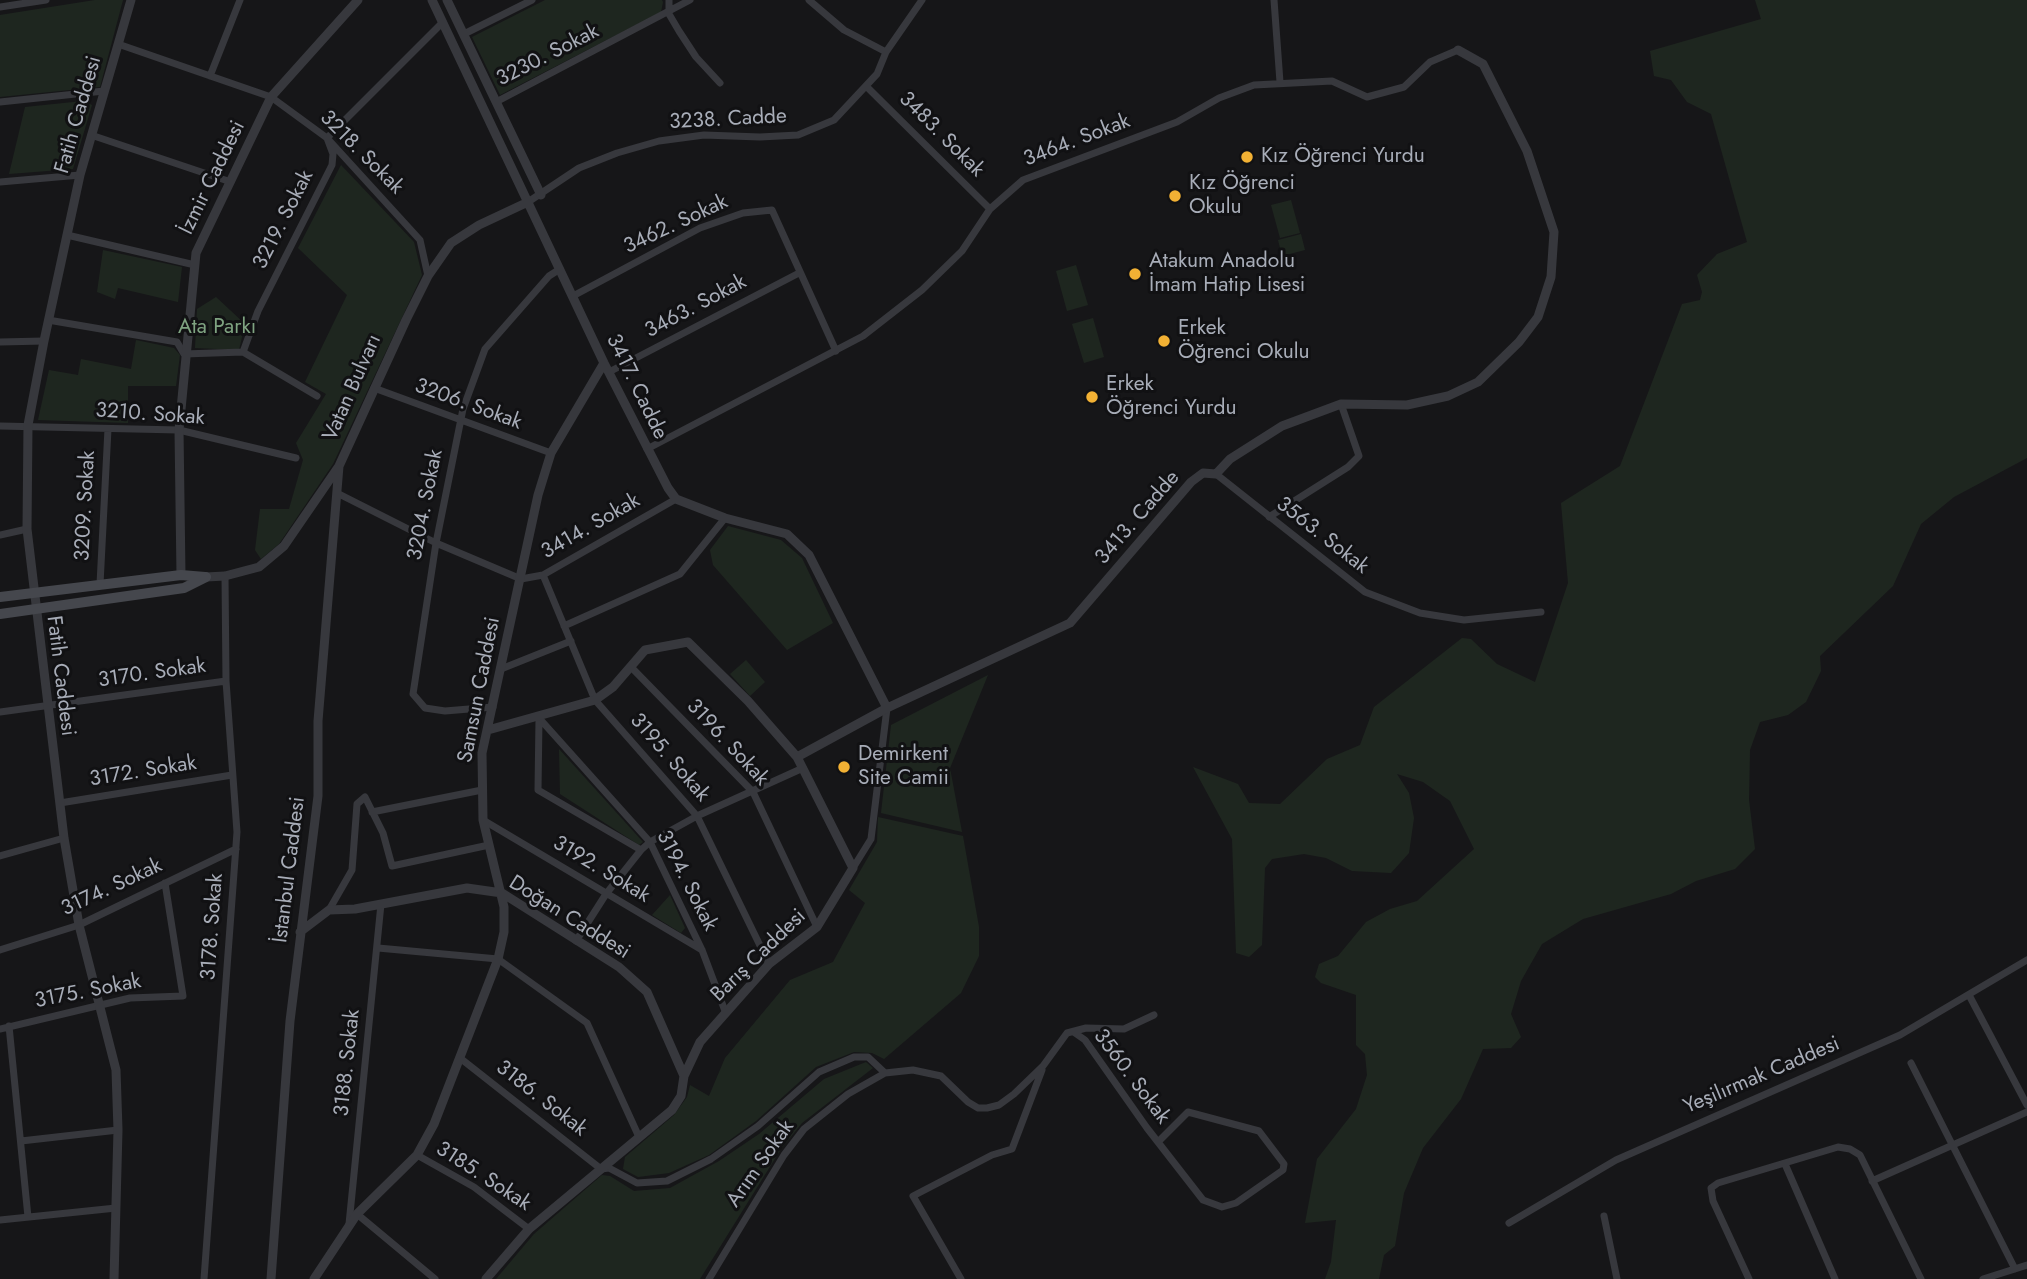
<!DOCTYPE html>
<html>
<head>
<meta charset="utf-8">
<style>
	body { margin:0 }
	canvas { display:block; background:#161618 }
</style>
</head>
<body>
<canvas width="2027" height="1279"></canvas>
<script>
const c = document.querySelector('canvas').getContext('2d');
c.lineJoin = 'round';
function paint(path, color) { c.fillStyle = color; c.fill(path, 'evenodd'); }
const poly = rows => new Path2D(rows.map(r => 'M' + r).join(''));
function trace(path, color, width, dash) { c.strokeStyle = color; c.lineWidth = width; c.lineCap = dash ? 'butt' : 'round'; c.setLineDash(dash || []); c.stroke(path); }
function drawText(font, color, halo, rows, align = 'center') {
  c.font = font + ' Jost,sans-serif'; c.lineWidth = 6; c.setLineDash([]); c.textBaseline = 'middle'; c.strokeStyle = halo; c.fillStyle = color; for (const [text, x, y, turn = 0] of rows) {
    c.save(); c.translate(x, y); c.rotate((+turn || 0) * Math.PI / 180); c.textAlign = isNaN(turn) ? turn : align; if (halo) c.strokeText(text, 0, 0); c.fillText(text, 0, 0); c.restore();
  }
}
paint(poly([
	[95,0,123,0,100,87,0,97,0,15],
	[545,0,662,0,663,2,661,12,500,95,472,37],
	[1755,0,2027,0,2027,458,1954,497,1921,524,1893,586,1820,656,1821,671,1806,702,1788,715,1760,722,1750,750,1749,800,1755,849,1735,869,1696,881,1671,894,1583,919,1542,944,1521,981,1511,1014,1521,1037,1511,1048,1483,1049,1461,1099,1423,1148,1404,1193,1395,1246,1384,1255,1379,1279,1325,1279,1331,1262,1336,1220,1305,1223,1317,1159,1356,1109,1367,1075,1365,1054,1356,1045,1356,995,1321,983,1315,977,1319,964,1338,956,1366,922,1390,909,1417,901,1474,849,1450,801,1423,782,1397,774,1409,793,1414,818,1409,853,1391,873,1352,871,1326,858,1304,854,1272,859,1265,868,1262,945,1249,957,1236,953,1232,839,1193,767,1238,784,1249,803,1280,804,1327,759,1360,745,1374,707,1462,638,1471,639,1497,664,1535,682,1568,583,1561,503,1620,466,1682,304,1700,300,1702,292,1697,275,1717,254,1747,242,1711,114,1687,102,1671,80,1654,76,1650,51,1761,19],
	[83,101,92,105,73,169,9,174,25,107],
	[341,165,414,242,422,275,333,464,279,544,261,559,255,550,260,509,289,509,303,460,296,443,326,394,305,382,347,295,298,248],
	[1291,200,1300,233,1280,238,1271,205],
	[1301,234,1305,250,1282,256,1278,240],
	[103,250,182,267,178,302,118,288,115,299,97,292],
	[1076,265,1088,305,1067,311,1056,271],
	[216,297,245,324,239,350,195,348,197,309],
	[1093,318,1104,357,1084,363,1072,324],
	[136,340,174,348,180,355,176,386,128,386,128,423,38,420,49,370,78,375,81,359,131,369],
	[728,526,781,540,802,558,833,623,787,650,713,565,710,550],
	[746,660,765,682,750,696,730,674],
	[988,675,950,768,962,832,881,813,891,725],
	[559,749,643,842,639,845,560,794],
	[878,817,963,836,979,927,979,956,961,993,884,1059,872,1053,854,1052,816,1067,756,1121,709,1155,669,1173,638,1177,623,1169,625,1157,674,1115,687,1097,690,1085,709,1096,725,1058,790,980,833,962,865,903,849,890,877,842],
	[670,895,685,928,681,933,652,915],
	[866,1062,873,1068,802,1123,781,1149,700,1279,496,1279,534,1234,602,1175,610,1176,634,1191,670,1188,719,1161,759,1134,824,1079]
]), '#1e261f');
trace(poly([
	[669,0,669,14,679,31,696,57,720,83],
	[809,0,844,30,886,52],
	[1274,0,1280,82],
	[0,7,46,0],
	[464,34,532,0],
	[118,44,271,97,327,138,420,240,428,276],
	[210,76,240,0],
	[867,87,990,209],
	[0,102,104,91],
	[496,102,690,0],
	[91,135,231,182],
	[0,182,80,175],
	[528,202,579,168,617,153,659,141,704,135,760,137,798,135,834,120,877,74,886,52,922,0],
	[67,235,195,265],
	[573,296,700,228,743,213,772,210,836,351],
	[48,320,177,342,184,354,243,352,317,396],
	[0,342,44,341],
	[243,352,258,311,332,165,333,154,327,138,443,22],
	[609,372,799,273],
	[374,388,551,453],
	[0,426,179,430,296,458],
	[647,449,863,336,922,290,962,251,990,209,1023,180,1177,122,1219,98,1254,85,1332,81,1367,97,1404,87,1430,62,1458,50],
	[1216,474,1365,592,1420,613,1464,620,1541,612],
	[337,493,436,543,521,579,543,575,676,499],
	[1269,517,1348,467,1359,456,1341,404],
	[0,535,27,529],
	[543,575,595,700,697,816,769,964],
	[100,584,108,429],
	[564,626,680,574,725,518],
	[632,668,753,792,817,927],
	[501,669,571,641],
	[493,707,445,711,425,708,413,694,436,543,463,409,485,349,549,276,560,269],
	[0,712,226,681],
	[539,718,650,842,702,950,725,1011],
	[539,719,538,790,641,850],
	[60,803,232,775],
	[372,812,482,790],
	[483,820,702,950],
	[0,856,64,838],
	[853,868,871,839,887,708],
	[329,910,352,870,357,804,365,797,383,833,392,866,489,845],
	[576,941,606,894,641,850,650,842,697,816,803,768],
	[378,948,498,959,587,1023,639,1137],
	[0,950,79,925,236,849],
	[1969,995,2027,1105],
	[9,1026,28,1217],
	[0,1029,130,998,183,996,165,883],
	[1075,1033,1085,1040,1147,1128,1203,1200,1222,1207,1236,1203,1283,1170,1284,1164,1259,1131,1188,1112,1158,1142],
	[460,1058,601,1169,609,1168,637,1183,667,1181,711,1159,758,1126,819,1072,854,1057,868,1057,885,1073],
	[1911,1063,2015,1269],
	[21,1141,118,1130],
	[417,1155,474,1187,529,1229],
	[1785,1164,1835,1279],
	[1872,1181,2027,1112],
	[357,1214,435,1279],
	[1604,1216,1617,1279],
	[0,1220,116,1208],
	[1509,1223,1616,1160,1900,1035,2027,960],
	[349,1224,381,904],
	[204,1279,237,832,226,681,225,576],
	[709,1279,784,1155,804,1129,848,1094,885,1073,913,1070,941,1076,968,1102,978,1108,987,1108,999,1105,1014,1094,1043,1066,1067,1033,1086,1028,1124,1029,1154,1015],
	[961,1279,913,1196,992,1155,1012,1149,1042,1070],
	[1749,1279,1713,1201,1711,1188,1718,1183,1838,1147,1850,1149,1860,1155,1921,1279],
	[1983,1279,2027,1265]
]), '#37383d', 7);
trace(poly([
	[432,0,604,363,668,488,676,499,725,518,787,534,809,555,887,708],
	[447,0,541,195],
	[181,575,179,430,196,253,271,97,358,0],
	[206,577,225,576,259,567,284,546,339,466,406,320,428,276,451,243,479,225,528,202],
	[797,757,887,708,1070,623,1191,482,1203,473,1216,474,1230,459,1282,426,1341,404,1407,405,1448,396,1478,382,1519,342,1538,317,1551,277,1554,232,1527,151,1483,64,1458,50],
	[300,932,329,910,355,909,467,888,502,893,619,967,647,992,684,1076],
	[114,1279,118,1130,116,1070,79,925,64,838,27,529,28,425,44,341,80,175,131,0],
	[271,1279,290,1021,318,796,318,721,339,466],
	[314,1279,357,1214,417,1155,434,1124,498,959,504,932,504,907,483,820,482,753,538,495,551,453,604,363],
	[486,1279,529,1229,672,1110,681,1096,684,1076,700,1042,769,964,817,927,853,868,797,757,748,701,688,642,645,650,613,687,595,700,488,730]
]), '#37383d', 9);
trace(poly([
	[0,597,181,575,205,577],
	[0,614,184,588,206,577]
]), '#45474d', 10);
for (const [x, y, r, color] of [
	[1247,157,7,"#f2b134"],
	[1175,196,7,"#f2b134"],
	[1135,274,7,"#f2b134"],
	[1164,341,7,"#f2b134"],
	[1092,397,7,"#f2b134"],
	[844,767,7,"#f2b134"]
]) { const dot = new Path2D(); dot.arc(x, y, r, 0, 2 * Math.PI); c.fillStyle = color; c.fill(dot); trace(dot, '#111113', 2.5); }
drawText('21px', '#a8adb8', '#111113', [
	["3230. Sokak",548,56,-27],
	["Fatih Caddesi",79,115,-74],
	["3238. Cadde",728,120,-3],
	["3483. Sokak",941,135,45],
	["3464. Sokak",1077,141,-21],
	["3218. Sokak",361,153,45],
	["İzmir Caddesi",213,178,-64],
	["3219. Sokak",284,220,-63],
	["3462. Sokak",676,225,-25],
	["3463. Sokak",696,307,-28],
	["3417. Cadde",636,387,64],
	["Vatan Bulvarı",353,388,-66],
	["3206. Sokak",468,405,20],
	["3210. Sokak",150,415,4],
	["3204. Sokak",426,505,-79],
	["3209. Sokak",86,506,-87],
	["3413. Cadde",1138,518,-49],
	["3414. Sokak",591,527,-30],
	["3563. Sokak",1322,536,38],
	["3170. Sokak",152,674,-8],
	["Fatih Caddesi",60,676,83],
	["Samsun Caddesi",480,690,-79],
	["3196. Sokak",727,743,47],
	["3195. Sokak",669,758,49],
	["3172. Sokak",143,772,-9],
	["İstanbul Caddesi",290,870,-83],
	["3192. Sokak",601,870,31],
	["3194. Sokak",686,881,63],
	["3174. Sokak",112,888,-25],
	["Doğan Caddesi",569,918,32],
	["3178. Sokak",213,927,-86],
	["Barış Caddesi",759,956,-44],
	["3175. Sokak",88,992,-11],
	["3188. Sokak",348,1063,-84],
	["Yeşilırmak Caddesi",1762,1076,-23],
	["3560. Sokak",1131,1077,53],
	["3186. Sokak",541,1099,38],
	["Arım Sokak",761,1164,-55],
	["3185. Sokak",483,1177,33]
]);
drawText('21px', '#a8adb8', '#111113', [
	["Kız Öğrenci Yurdu",1261,157],
	["Kız Öğrenci",1189,184],
	["Okulu",1189,208],
	["Atakum Anadolu",1149,262],
	["İmam Hatip Lisesi",1149,286],
	["Erkek",1178,329],
	["Öğrenci Okulu",1178,353],
	["Erkek",1106,385],
	["Öğrenci Yurdu",1106,409],
	["Demirkent",858,755],
	["Site Camii",858,779]
], 'left');
drawText('21px', '#7fa381', '#111113', [
	["Ata Parkı",217,328]
]);
</script>
</body>
</html>
